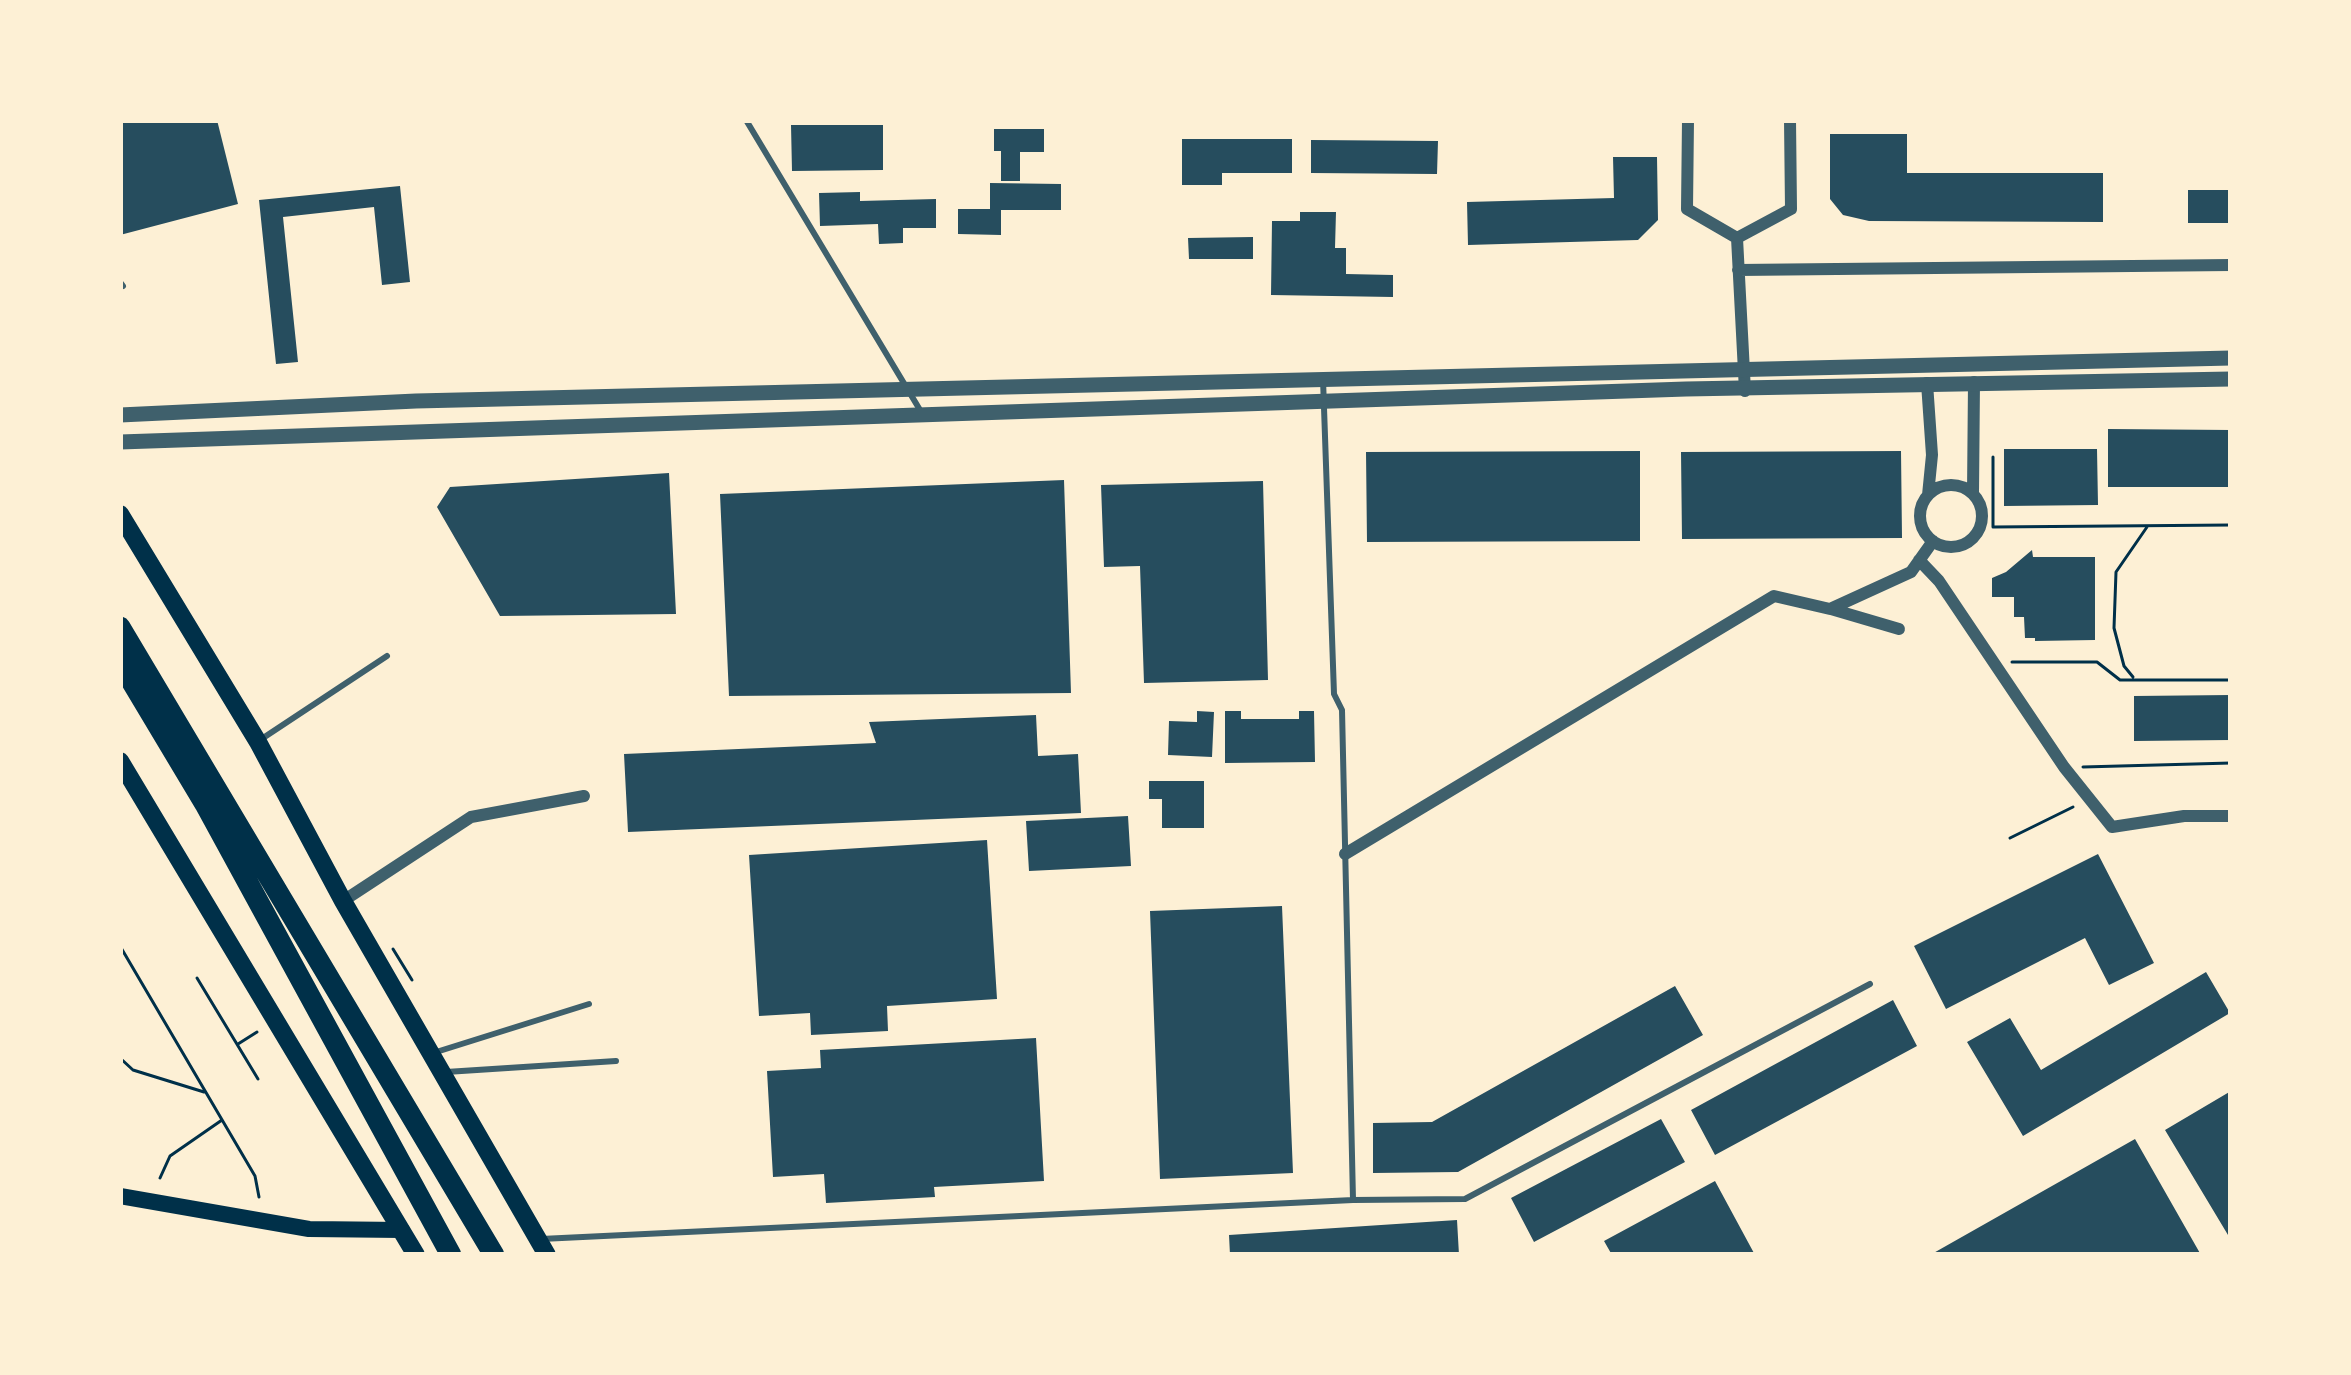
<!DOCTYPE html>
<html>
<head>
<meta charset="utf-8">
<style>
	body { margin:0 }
	#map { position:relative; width:2351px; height:1375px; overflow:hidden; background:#fdf0d5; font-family:"Crimson Pro",serif }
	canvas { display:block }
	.frame { position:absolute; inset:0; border:123px solid #fdf0d5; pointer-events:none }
</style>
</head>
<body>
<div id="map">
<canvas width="2351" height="1375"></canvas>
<div class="frame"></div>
</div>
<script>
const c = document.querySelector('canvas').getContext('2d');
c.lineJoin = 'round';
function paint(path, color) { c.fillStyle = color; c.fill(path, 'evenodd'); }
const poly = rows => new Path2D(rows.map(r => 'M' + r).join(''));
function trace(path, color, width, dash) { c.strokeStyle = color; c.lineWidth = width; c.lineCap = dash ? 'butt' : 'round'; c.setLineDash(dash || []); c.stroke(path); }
paint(poly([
	[120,120,217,120,238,204,120,235],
	[791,125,883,125,883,170,792,171],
	[994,129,1044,129,1044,152,1020,152,1020,181,1001,181,1001,151,994,151],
	[1830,134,1907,134,1907,173,2103,173,2103,222,1869,221,1843,215,1830,199],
	[1182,139,1292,139,1292,173,1222,173,1222,185,1182,185],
	[1311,140,1438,141,1437,174,1311,173],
	[1613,157,1657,157,1658,220,1638,240,1468,245,1467,202,1614,198],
	[990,183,1061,184,1061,210,1001,210,1001,235,958,234,958,209,990,209],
	[400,186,410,282,382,285,374,207,283,217,298,362,276,364,259,200],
	[2188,190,2231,190,2231,223,2188,223],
	[860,192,860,201,936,199,936,228,903,228,903,243,879,244,878,224,820,226,819,193],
	[1300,212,1336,212,1335,248,1346,248,1346,274,1393,275,1393,297,1271,295,1272,221,1300,221],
	[1253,237,1253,259,1189,259,1188,238],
	[2108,429,2231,430,2231,487,2108,487],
	[2004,449,2097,449,2098,505,2004,506],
	[1640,451,1640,541,1367,542,1366,452],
	[1901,451,1902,538,1682,539,1681,452],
	[669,473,676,614,500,616,437,507,450,487],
	[1064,480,1071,693,729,696,720,494],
	[1263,481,1268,680,1144,683,1140,566,1104,567,1101,485],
	[2032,550,2033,557,2095,557,2095,640,2035,641,2035,638,2025,638,2024,617,2014,617,2014,597,1992,597,1992,578,2006,572],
	[2231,695,2231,740,2134,741,2134,696],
	[1197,711,1214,712,1212,757,1168,755,1169,721,1197,722],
	[1225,711,1241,711,1241,719,1299,719,1299,711,1314,711,1315,762,1225,763],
	[1036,715,1038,756,1078,754,1081,813,628,832,624,754,876,743,869,722],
	[1149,781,1204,781,1204,828,1162,828,1162,799,1149,799],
	[1128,816,1131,866,1029,871,1026,821],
	[987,840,997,999,887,1006,888,1031,811,1035,810,1013,759,1016,749,855],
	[2098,854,2154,963,2109,985,2085,938,1946,1009,1914,946],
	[1282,906,1293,1173,1160,1179,1150,911],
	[2206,972,2230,1013,2023,1136,1967,1042,2010,1018,2041,1070],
	[1675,986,1703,1035,1458,1172,1373,1173,1373,1123,1432,1122],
	[1893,1000,1917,1046,1715,1155,1691,1110],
	[1036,1038,1044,1181,934,1187,935,1197,826,1203,824,1174,773,1177,767,1071,821,1068,820,1050],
	[2231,1091,2231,1240,2165,1130],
	[1661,1119,1685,1162,1534,1242,1511,1198],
	[2135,1139,2201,1255,1930,1255],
	[1715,1181,1755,1255,1612,1255,1604,1241],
	[1457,1220,1459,1255,1230,1255,1229,1235]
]), '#264d5e');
trace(poly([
	[1993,457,1993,527,2231,525],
	[2012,662,2097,662,2120,680,2231,680],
	[2133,677,2124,666,2114,628,2116,572,2147,527],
	[2083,767,2231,763],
	[2010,838,2073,807],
	[120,946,255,1176,259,1197],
	[393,949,412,980],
	[197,978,258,1079],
	[238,1044,257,1032],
	[120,1058,133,1070,204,1092],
	[160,1178,170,1156,222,1120]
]), '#003049', 3);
trace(poly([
	[746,120,920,410],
	[120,282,123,286],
	[260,740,387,656],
	[433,1053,589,1004],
	[446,1072,616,1061],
	[1353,1200,1465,1199,1870,984],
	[541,1239,1353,1200,1342,710,1334,694,1323,379]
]), '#3f606c', 6);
trace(poly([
	[1688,120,1687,209,1737,238],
	[1737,238,1745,391],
	[1737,238,1791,209,1790,120],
	[1738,270,2231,265],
	[1927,383,1932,455,1928,495],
	'1920 516a31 31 0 1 1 62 0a31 31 0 1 1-62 0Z',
	[1973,493,1974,382],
	[1919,560,1939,581,2064,767,2112,827,2184,816,2231,816],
	[1831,609,1899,629],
	[1345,854,1774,596,1830,609,1911,572,1933,541],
	[343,901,471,817,584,796]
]), '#3f606c', 12);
trace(poly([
	[120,415,416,401,2231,358],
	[120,442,1686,389,2231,379]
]), '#3f606c', 15);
trace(poly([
	[120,1196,309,1229,402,1230]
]), '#003049', 16);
trace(poly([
	[120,514,258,742,343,901,547,1255],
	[120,761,416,1255]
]), '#003049', 18);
trace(poly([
	[120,627,494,1255],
	[120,662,205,804,451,1255]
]), '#003049', 21);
</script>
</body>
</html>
